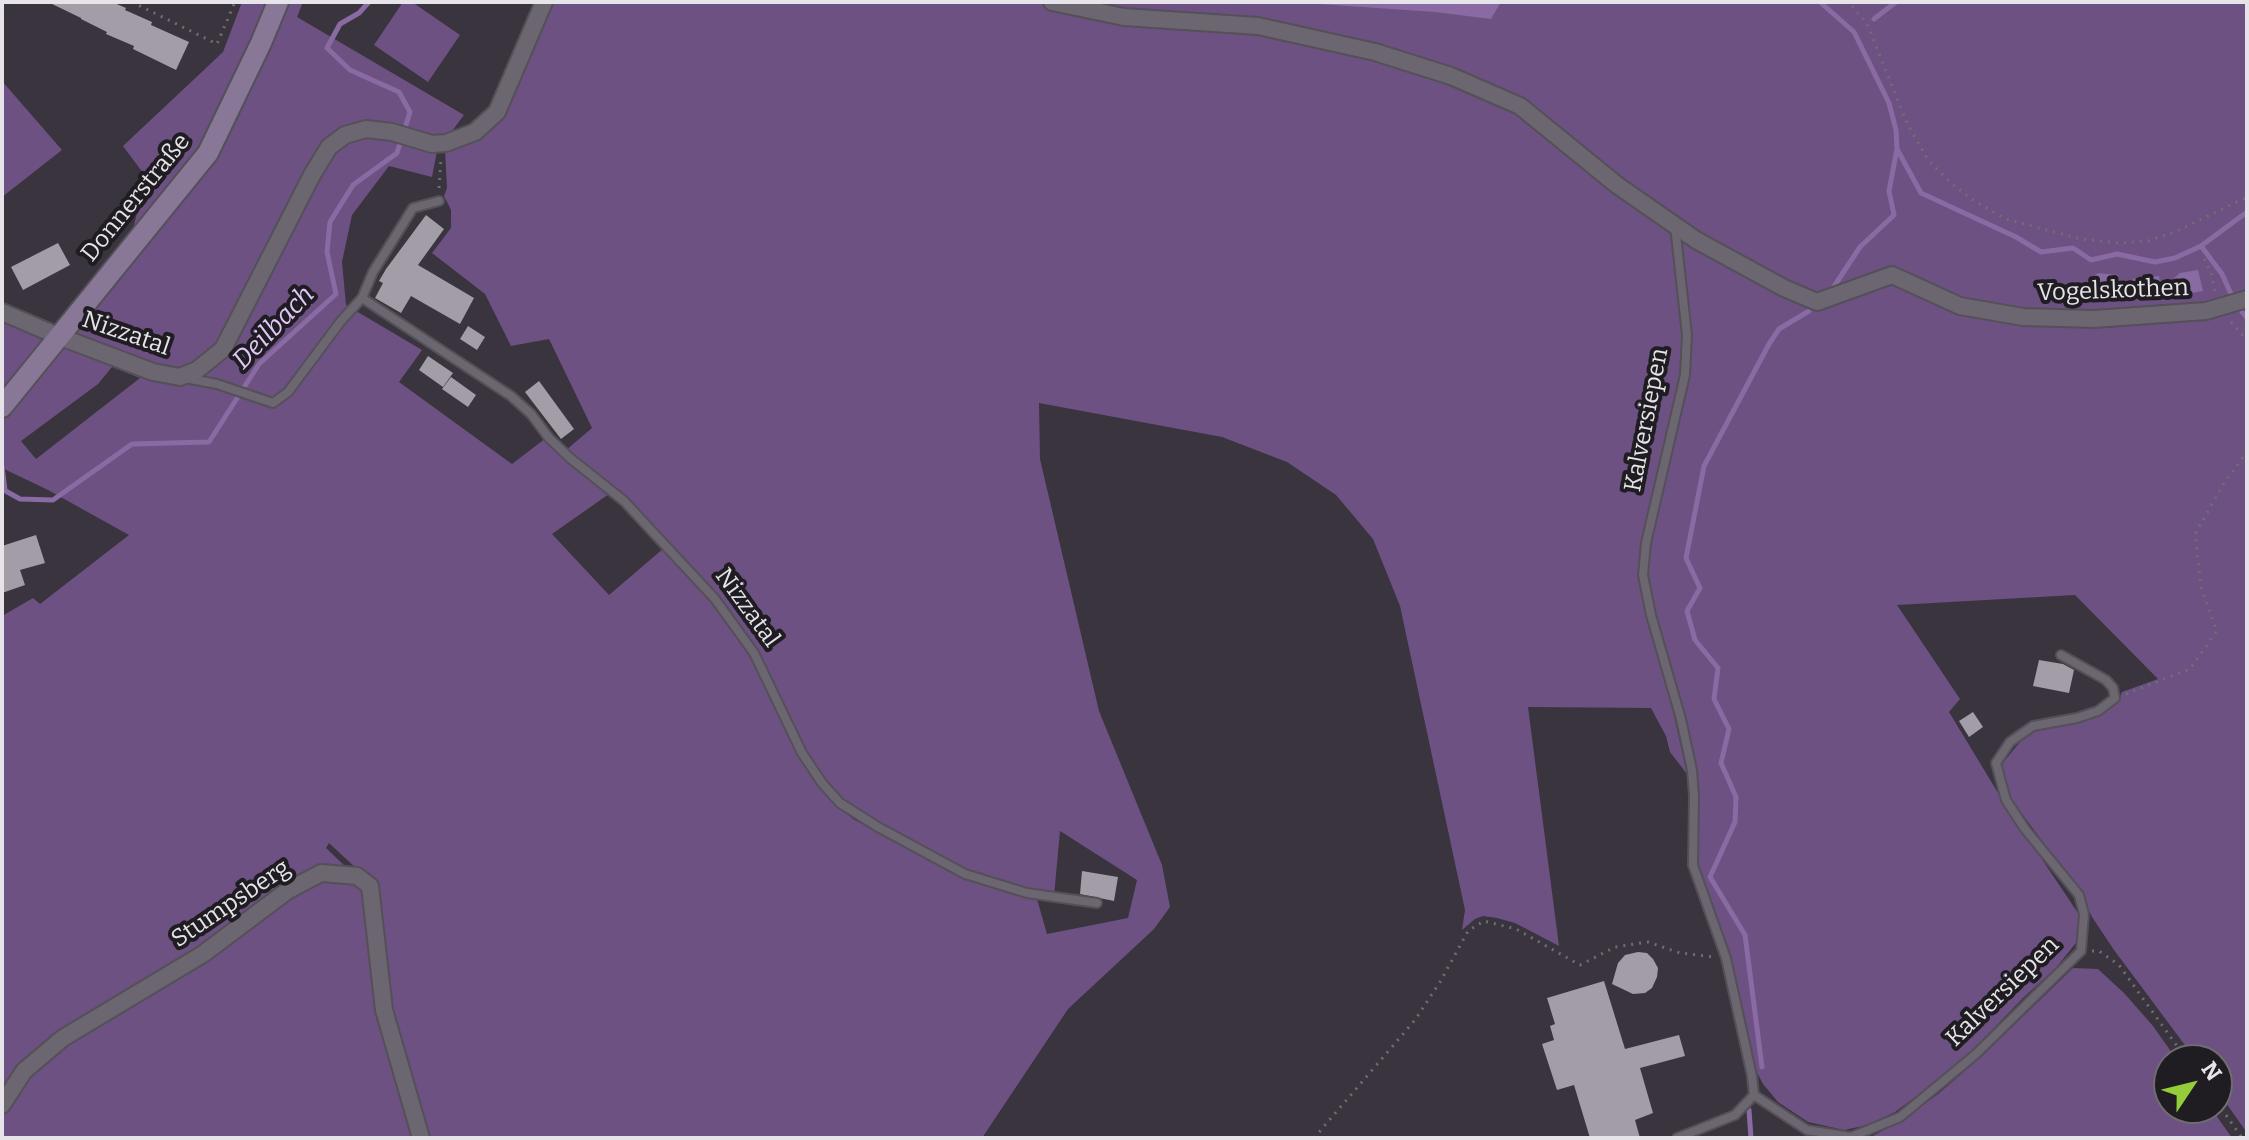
<!DOCTYPE html>
<html>
<head>
<meta charset="utf-8">
<style>
	body { margin:0 }
	#map { position:relative; width:2249px; height:1140px; overflow:hidden; background:#39343d; font-family:Bitter,serif }
	canvas { display:block }
	.frame { position:absolute; inset:0; border:4px solid #e7e4e9; pointer-events:none }
	.north { position:absolute; left:2153px; top:1044px; width:80px; height:80px; box-sizing:border-box; background:#1f1d21; border:2px solid #6f6d71; border-radius:50%; rotate:55deg; font-size:22px; font-weight:700; line-height:32px; text-align:center; color:#e7e4e9 }
	.north::after { content:''; display:block; margin:auto; width:28px; height:36px; background:#94cc3c; clip-path:polygon(50% 0,100% 100%,50% 72%,0 100%) }
</style>
</head>
<body>
<div id="map">
<canvas width="2249" height="1140"></canvas>
<div class="frame"></div>
<div class="north">N</div>
</div>
<script>
const c = document.querySelector('canvas').getContext('2d');
c.lineJoin = 'round';
function paint(path, color) { c.fillStyle = color; c.fill(path, 'evenodd'); }
const poly = rows => new Path2D(rows.map(r => 'M' + r).join(''));
function trace(path, color, width, dash) { c.strokeStyle = color; c.lineWidth = width; c.lineCap = dash ? 'butt' : 'round'; c.setLineDash(dash || []); c.stroke(path); }
function drawText(font, color, halo, rows, align = 'center') {
  c.font = font + ' Bitter,serif'; c.lineWidth = 8; c.setLineDash([]); c.textBaseline = 'middle'; c.strokeStyle = halo; c.fillStyle = color; for (const [text, x, y, turn = 0] of rows) {
    c.save(); c.translate(x, y); c.rotate((+turn || 0) * Math.PI / 180); c.textAlign = isNaN(turn) ? turn : align; if (halo) c.strokeText(text, 0, 0); c.fillText(text, 0, 0); c.restore();
  }
}
paint(poly([
	[242,2,303,2,297,17,464,115,437,151,432,177,389,166,352,215,342,262,346,305,422,350,399,382,512,464,546,438,609,494,552,534,609,595,664,548,713,601,752,653,799,754,819,785,838,806,853,819,952,871,980,882,1037,899,1047,934,1128,918,1137,880,1060,831,1054,896,1026,891,964,871,845,804,825,783,803,753,755,651,716,598,624,498,566,450,592,428,549,339,511,346,485,294,432,253,451,228,451,210,444,196,447,188,445,149,477,136,498,116,550,2,2247,2,2247,1133,2217,1090,2217,1060,2196,1060,2114,950,2092,917,2080,892,2011,799,2004,779,2002,764,2024,737,2037,729,2077,723,2099,715,2118,703,2122,692,2158,679,2075,595,1897,605,1960,699,1949,712,2003,801,2080,916,2079,939,2056,968,2023,998,1973,1050,1925,1090,1895,1112,1868,1125,1844,1130,1808,1122,1778,1102,1763,1084,1751,1061,1728,956,1696,865,1695,769,1670,662,1655,616,1647,572,1637,574,1673,711,1687,774,1670,752,1666,736,1651,708,1528,707,1559,946,1515,923,1497,918,1483,916,1475,919,1462,930,1465,910,1400,606,1373,539,1336,495,1287,462,1222,437,1039,403,1040,459,1099,711,1162,865,1170,907,1154,929,1068,1009,982,1138,423,1138,387,1010,376,933,373,884,329,843,326,848,367,887,368,932,379,1011,415,1138,2,1138,2,616,33,598,40,604,129,535,48,490,2,468,2,421,62,348,56,330,131,237,146,177,123,146,223,52],
	[112,367,140,378,36,459,21,441,98,384],
	[403,2,412,2,460,35,428,82,374,45],
	[2,81,62,150,2,197],
	[2,317,49,339,2,398],
	[2073,968,2098,969,2124,993,2153,1026,2177,1060,2169,1060,2169,1108,2211,1108,2232,1138,1869,1138,1904,1119,1938,1094,1982,1056]
]), '#6c5182');
paint(poly([
	[1290,2,1501,2,1491,19,1435,12],
	[2198,270,2203,291,2174,296,2172,280,2180,273],
	[2098,273,2118,275,2119,297,2091,296,2091,278],
	[2159,276,2162,295,2134,296,2133,279]
]), '#896aa3');
trace(poly([
	[1820,2,1854,32,1889,103,1896,130,1897,149,1921,193,2016,237,2041,252,2073,248,2091,260,2117,254,2155,262,2175,258,2201,246,2247,212],
	[1874,19,1896,2],
	[2201,246,2222,274,2231,294],
	[1831,291,1860,247,1894,215,1889,191,1897,149],
	[2242,312,2247,318],
	[2,466,5,490],
	[2,489,20,499,53,500,132,444,209,442,259,364,336,294,327,252,330,222,353,185,397,153,410,112,399,92,350,70,327,48,340,24,359,13,369,2],
	[1762,1067,1745,935,1710,877,1735,822,1736,797,1721,763,1729,729,1714,699,1718,668,1695,640,1687,611,1700,588,1686,558,1704,466,1769,344,1779,329,1809,311],
	[1749,1110,1751,1138]
]), '#896aa3', 5);
paint(poly([
	[48,2,112,2,126,8,125,10,152,22,151,25,189,42,176,70,133,49,134,46,106,34,107,32,81,19,81,18],
	[426,215,444,229,418,265,474,298,460,324,411,296,401,313,375,298,383,283,379,281,386,269],
	[58,243,70,265,23,290,11,267],
	[468,326,485,337,477,350,460,339],
	[428,356,453,373,443,387,419,370],
	[451,377,476,395,468,407,442,389],
	[539,381,574,429,561,439,525,392],
	[36,535,45,563,20,570,25,585,2,593,2,546],
	[2039,660,2063,664,2074,670,2069,693,2033,686],
	[1973,712,1983,727,1969,737,1959,721],
	[1082,871,1118,877,1114,901,1080,894],
	[1638,952,1647,953,1653,959,1658,968,1657,977,1652,988,1645,993,1633,994,1612,984,1618,963,1625,955],
	[1604,981,1625,1049,1679,1035,1685,1056,1640,1068,1653,1113,1635,1120,1640,1138,1590,1138,1574,1085,1557,1090,1542,1044,1554,1040,1550,1026,1555,1024,1547,998]
]), '#a39da8');
const lane = poly([
	[439,201,413,208,373,272,362,298,511,396,531,414,549,438,570,458,624,501,715,599,754,653,802,753,822,783,840,803,878,827,965,874,1027,893,1097,903],
	[1675,226,1687,335,1685,375,1646,543,1643,575,1651,615,1681,719,1692,770,1694,796,1693,865,1726,958,1752,1076,1754,1095,1735,1115,1677,1138],
	[185,378,217,384,273,403,288,392,341,321,362,298],
	[1754,1095,1807,1130,1851,1137,1900,1117,1976,1054,2081,951,2084,914,2079,895,2025,829,2006,800,1996,763,2010,742,2033,726,2077,718,2098,711,2115,698,2113,688,2106,680,2061,655]
]);
const street = poly([
	[1052,2,1124,17,1258,26,1375,52,1451,76,1520,106,1617,185,1696,240,1784,288,1817,302,1892,275,1960,306,2023,317,2094,319,2206,311,2247,299],
	[2,312,58,336,153,372,180,377,197,370,223,349,312,175,329,147,345,135,366,129,392,132,432,144,446,143,475,132,497,112,544,2],
	[2,1105,24,1071,63,1038,203,954,287,891,321,873,357,876,370,886,384,1010,421,1138]
]);
const secondary = poly([
	[2,407,208,153,261,43,278,2]
]);
trace(lane, '#545057', 12);
trace(street, '#545057', 20);
trace(secondary, '#545057', 24);
trace(poly([
	[132,2,217,44,235,2],
	[1845,2,1852,6,1867,24,1907,123,1928,160,1951,183,1974,201,2006,219,2081,239,2119,243,2148,241,2177,231,2247,197],
	[439,188,441,159],
	[2204,259,2211,272,2215,291],
	[2231,322,2247,340],
	[2126,694,2190,669,2217,631,2201,587,2195,534,2223,485,2247,452],
	[2092,951,2099,951,2119,965,2187,1060],
	[2217,1102,2242,1138],
	[1314,1138,1415,1020,1440,982,1468,931,1484,921,1516,929,1580,965,1615,947,1648,942,1680,953,1714,957]
]), '#716d74', 3, [2, 6]);
trace(lane, '#6b6670', 8);
trace(street, '#6b6670', 16);
trace(secondary, '#897798', 20);
drawText('24px', '#e7e4e9', '#1f1d21', [
	["Donnerstraße",136,198,-51],
	["Vogelskothen",2113,291,-2],
	["Nizzatal",126,334,19],
	["Kalversiepen",1647,420,-79],
	["Nizzatal",747,608,54],
	["Stumpsberg",231,904,-34],
	["Kalversiepen",2003,992,-44]
]);
drawText('italic 26px', '#e2c8fa', '#1f1d21', [
	["Deilbach",274,328,-46]
]);
</script>
</body>
</html>
